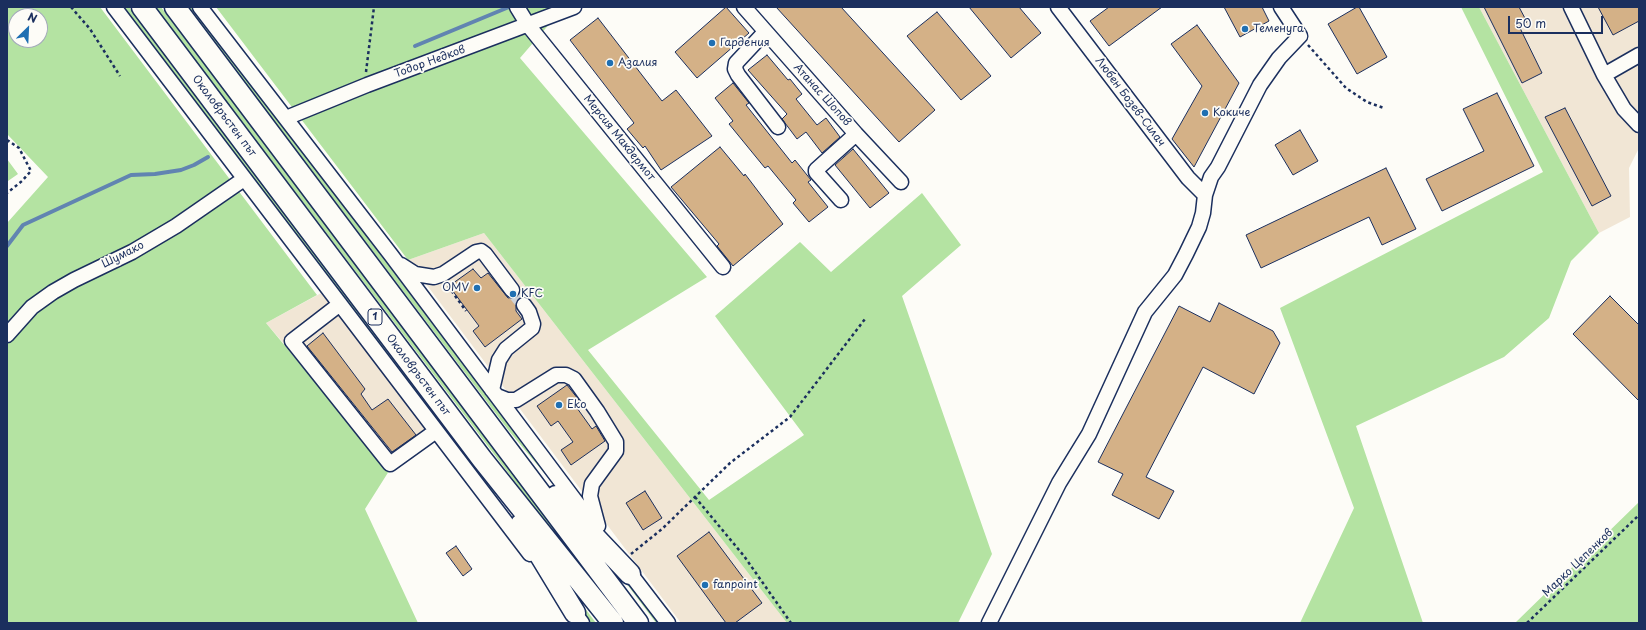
<!DOCTYPE html>
<html>
<head>
<meta charset="utf-8">
<style>
	body { margin:0 }
	#map { position:relative; width:1646px; height:630px; overflow:hidden; background:#fdfcf7; font-family:"Playpen Sans",sans-serif }
	canvas { display:block }
	.frame { position:absolute; inset:0; border:8px solid #1b2f5e; pointer-events:none }
	.north { position:absolute; left:8px; top:8px; width:40px; height:40px; box-sizing:border-box; background:#fdfcf7; border:1px solid #a3aaba; border-radius:50%; rotate:24deg; font-size:11px; font-weight:700; line-height:16px; text-align:center; color:#1b2f5e }
	.north::after { content:''; display:block; margin:auto; width:14px; height:18px; background:#1f6fb2; clip-path:polygon(50% 0,100% 100%,50% 72%,0 100%) }
	.scale { position:absolute; left:1508px; top:16px; width:95px; height:18px; box-sizing:border-box; border:2px solid #1b2f5e; border-top:0; padding-left:5px; font-size:12px; line-height:14px; white-space:nowrap; color:#1b2f5e; -webkit-text-stroke:3px #fdfcf7; paint-order:stroke }
</style>
</head>
<body>
<div id="map">
<canvas width="1646" height="630"></canvas>
<div class="frame"></div>
<div class="north">N</div>
<div class="scale">50 m</div>
</div>
<script>
const c = document.querySelector('canvas').getContext('2d');
c.lineJoin = 'round';
function paint(path, color) { c.fillStyle = color; c.fill(path, 'evenodd'); }
const poly = rows => new Path2D(rows.map(r => 'M' + r).join(''));
function trace(path, color, width, dash) { c.strokeStyle = color; c.lineWidth = width; c.lineCap = dash ? 'butt' : 'round'; c.setLineDash(dash || []); c.stroke(path); }
function drawText(font, color, halo, rows, align = 'center') {
  c.font = font + ' "Playpen Sans",sans-serif'; c.lineWidth = 3.5; c.setLineDash([]); c.textBaseline = 'middle'; c.strokeStyle = halo; c.fillStyle = color; for (const [text, x, y, turn = 0] of rows) {
    c.save(); c.translate(x, y); c.rotate((+turn || 0) * Math.PI / 180); c.textAlign = isNaN(turn) ? turn : align; if (halo) c.strokeText(text, 0, 0); c.fillText(text, 0, 0); c.restore();
  }
}
paint(poly([
	[1479,7,1639,7,1639,148,1629,168,1630,217,1599,233],
	[484,233,787,623,681,623,408,260],
	[325,291,433,436,389,471,365,438,266,323]
]), '#f1e6d5');
paint(poly([
	[7,7,100,7,317,295,266,323,389,471,365,509,418,623,7,623,7,223,48,177,7,134],
	[16,16,40,16,40,40,16,40],
	[123,7,129,7,467,453,494,492,504,509],
	[155,7,161,7,628,623,622,623],
	[188,7,194,7,550,480,509,431],
	[216,7,564,7,520,58,707,277,588,350,709,500,804,435,715,316,800,242,831,272,922,193,961,245,902,296,992,554,958,623,787,623,484,233,408,260],
	[1461,7,1479,7,1599,233,1571,261,1549,318,1504,357,1356,426,1423,623,1300,623,1354,508,1280,308,1543,172],
	[7,159,18,174,8,181,7,180],
	[1639,502,1639,623,1515,623],
	[593,539,661,623,656,623],
	[551,563,596,623,590,623,573,600]
]), '#b4e3a2');
trace(poly([
	[415,46,509,7],
	[7,246,23,225,131,175,155,174,181,170,194,165,208,157]
]), '#6184b1', 4);
const building = poly([
	[726,7,749,33,697,78,675,52,726,7],
	[776,7,841,7,935,110,899,142,776,7],
	[969,7,1019,7,1041,33,1011,58,969,7],
	[1109,7,1162,7,1109,46,1090,21,1109,7],
	[1224,7,1262,7,1269,21,1240,37,1224,7],
	[1357,7,1359,7,1387,57,1357,74,1328,24,1357,7],
	[1484,7,1519,7,1527,22,1519,26,1542,73,1522,83,1484,7],
	[1598,7,1639,7,1639,21,1613,35,1598,7],
	[937,12,991,76,961,100,907,36,937,12],
	[598,18,662,101,676,90,712,136,661,170,645,146,643,148,627,129,634,123,570,40,598,18],
	[1197,25,1239,83,1194,167,1172,139,1202,86,1171,44,1197,25],
	[767,55,788,80,790,79,802,94,796,99,817,125,826,118,840,137,822,153,806,132,797,139,782,119,787,114,748,70,767,55],
	[733,83,749,103,746,105,792,163,795,160,811,180,808,182,828,207,809,222,793,203,796,200,768,166,765,168,729,124,733,121,715,98,733,83],
	[1497,93,1534,166,1442,211,1426,179,1484,151,1463,109,1497,93],
	[1565,108,1611,196,1592,206,1545,117,1565,108],
	[1300,130,1318,161,1293,175,1275,145,1300,130],
	[720,147,744,176,745,174,783,224,733,266,717,246,719,244,671,187,720,147],
	[853,149,889,193,870,208,835,165,853,149],
	[1386,168,1416,229,1382,245,1369,217,1261,268,1246,235,1386,168],
	[473,269,481,278,488,273,508,298,517,297,520,294,520,289,527,297,519,298,516,302,516,311,522,319,485,347,473,331,479,326,449,286,473,269],
	[1610,296,1639,325,1639,401,1573,334,1610,296],
	[1219,303,1273,331,1280,343,1254,394,1203,367,1146,477,1174,491,1159,519,1112,495,1123,474,1098,462,1179,306,1210,322,1219,303],
	[323,333,365,389,361,394,372,410,388,399,416,435,392,452,307,346,323,333],
	[567,385,582,404,577,408,592,429,596,426,605,441,571,465,561,450,573,442,558,421,551,426,537,406,567,385],
	[645,491,662,518,643,530,626,503,645,491],
	[709,532,762,603,735,623,726,623,677,556,709,532],
	[456,546,472,569,463,576,446,553,456,546]
]);
paint(building, '#d4b187');
trace(building, '#1b2f5e', 1);
trace(poly([
	[512,290,524,305]
]), '#d0d3d8', 14, [14, 7]);
const minor = poly([
	[114,7,530,554],
	[200,7,391,255,592,523],
	[517,7,528,25,723,267],
	[744,7,856,134,901,182],
	[1058,7,1188,178,1205,195],
	[1571,7,1604,75,1624,109,1639,125],
	[765,32,736,63,735,69,738,75,778,127],
	[1604,75,1639,55],
	[286,118,367,85,574,7],
	[841,200,816,172,816,170,856,134],
	[401,265,415,274,434,277,443,274,476,252,481,251,485,254,512,290],
	[340,304,292,341,390,464,436,431],
	[7,335,32,307,53,292,74,280,132,252,176,226,244,179],
	[492,390,499,360,506,349,532,328,533,324,529,312,524,305],
	[497,396,507,400,516,400,556,375,566,375,574,379,597,411,616,442,616,451,592,484,590,496,598,526],
	[625,567,668,623],
	[569,606,582,623],
	[989,623,1059,483,1089,434,1145,312,1175,275,1186,254,1199,227,1203,213,1205,195,1211,177,1218,167,1260,85,1279,58,1300,36,1281,7]
]);
const highway = poly([
	[142,7,482,459,613,623],
	[175,7,638,623],
	[556,496,630,574],
	[521,524,575,613]
]);
trace(minor, '#1b2f5e', 17);
trace(highway, '#1b2f5e', 23);
trace(poly([
	[71,7,90,29,120,76],
	[1308,45,1346,88,1367,102,1384,108],
	[366,72,374,7],
	[7,140,19,148,31,171,22,181,7,193],
	[448,286,466,311],
	[695,497,744,556,791,623],
	[631,554,662,529,730,463,790,417,865,319],
	[1527,623,1639,515]
]), '#1b2f5e', 2.5, [3, 3]);
trace(minor, '#fdfcf7', 14);
trace(highway, '#fdfcf7', 20);
for (const [x, y, r, color] of [
	[1245,29,4,"#1f6fb2"],
	[712,43,4,"#1f6fb2"],
	[610,63,4,"#1f6fb2"],
	[1205,113,4,"#1f6fb2"],
	[477,288,4,"#1f6fb2"],
	[513,294,4,"#1f6fb2"],
	[559,405,4,"#1f6fb2"],
	[705,585,4,"#1f6fb2"]
]) { const dot = new Path2D(); dot.arc(x, y, r, 0, 2 * Math.PI); c.fillStyle = color; c.fill(dot); trace(dot, '#fdfcf7', 1.5); }
for (const [x, y, w] of [
	[375,317,14]
]) { const box = new Path2D(); box.roundRect(x - w / 2, y - 8, w, 16, 3); c.fillStyle = '#fdfcf7'; c.fill(box); trace(box, '#1b2f5e', 1); }
drawText('bold 10px', '#1b2f5e', null, [
	["1",375,317]
]);
drawText('11px', '#1b2f5e', '#fdfcf7', [
	["Теменуга",1253,29],
	["Гардения",720,43],
	["Азалия",618,63],
	["Кокиче",1213,113],
	["OMV",469,288,"right"],
	["KFC",521,294],
	["Eko",567,405],
	["fanpoint",713,585]
], 'left');
drawText('11px', '#1b2f5e', '#fdfcf7', [
	["Тодор Недков",430,62,-20],
	["Атанас Шопов",822,95,48],
	["Любен Бозев-Силач",1130,102,53],
	["Околовръстен път",224,116,53],
	["Мерсия Макдермот",619,138,51],
	["Шумако",123,255,-27],
	["Околовръстен път",418,375,53],
	["Марко Цепенков",1578,563,-44]
]);
</script>
</body>
</html>
